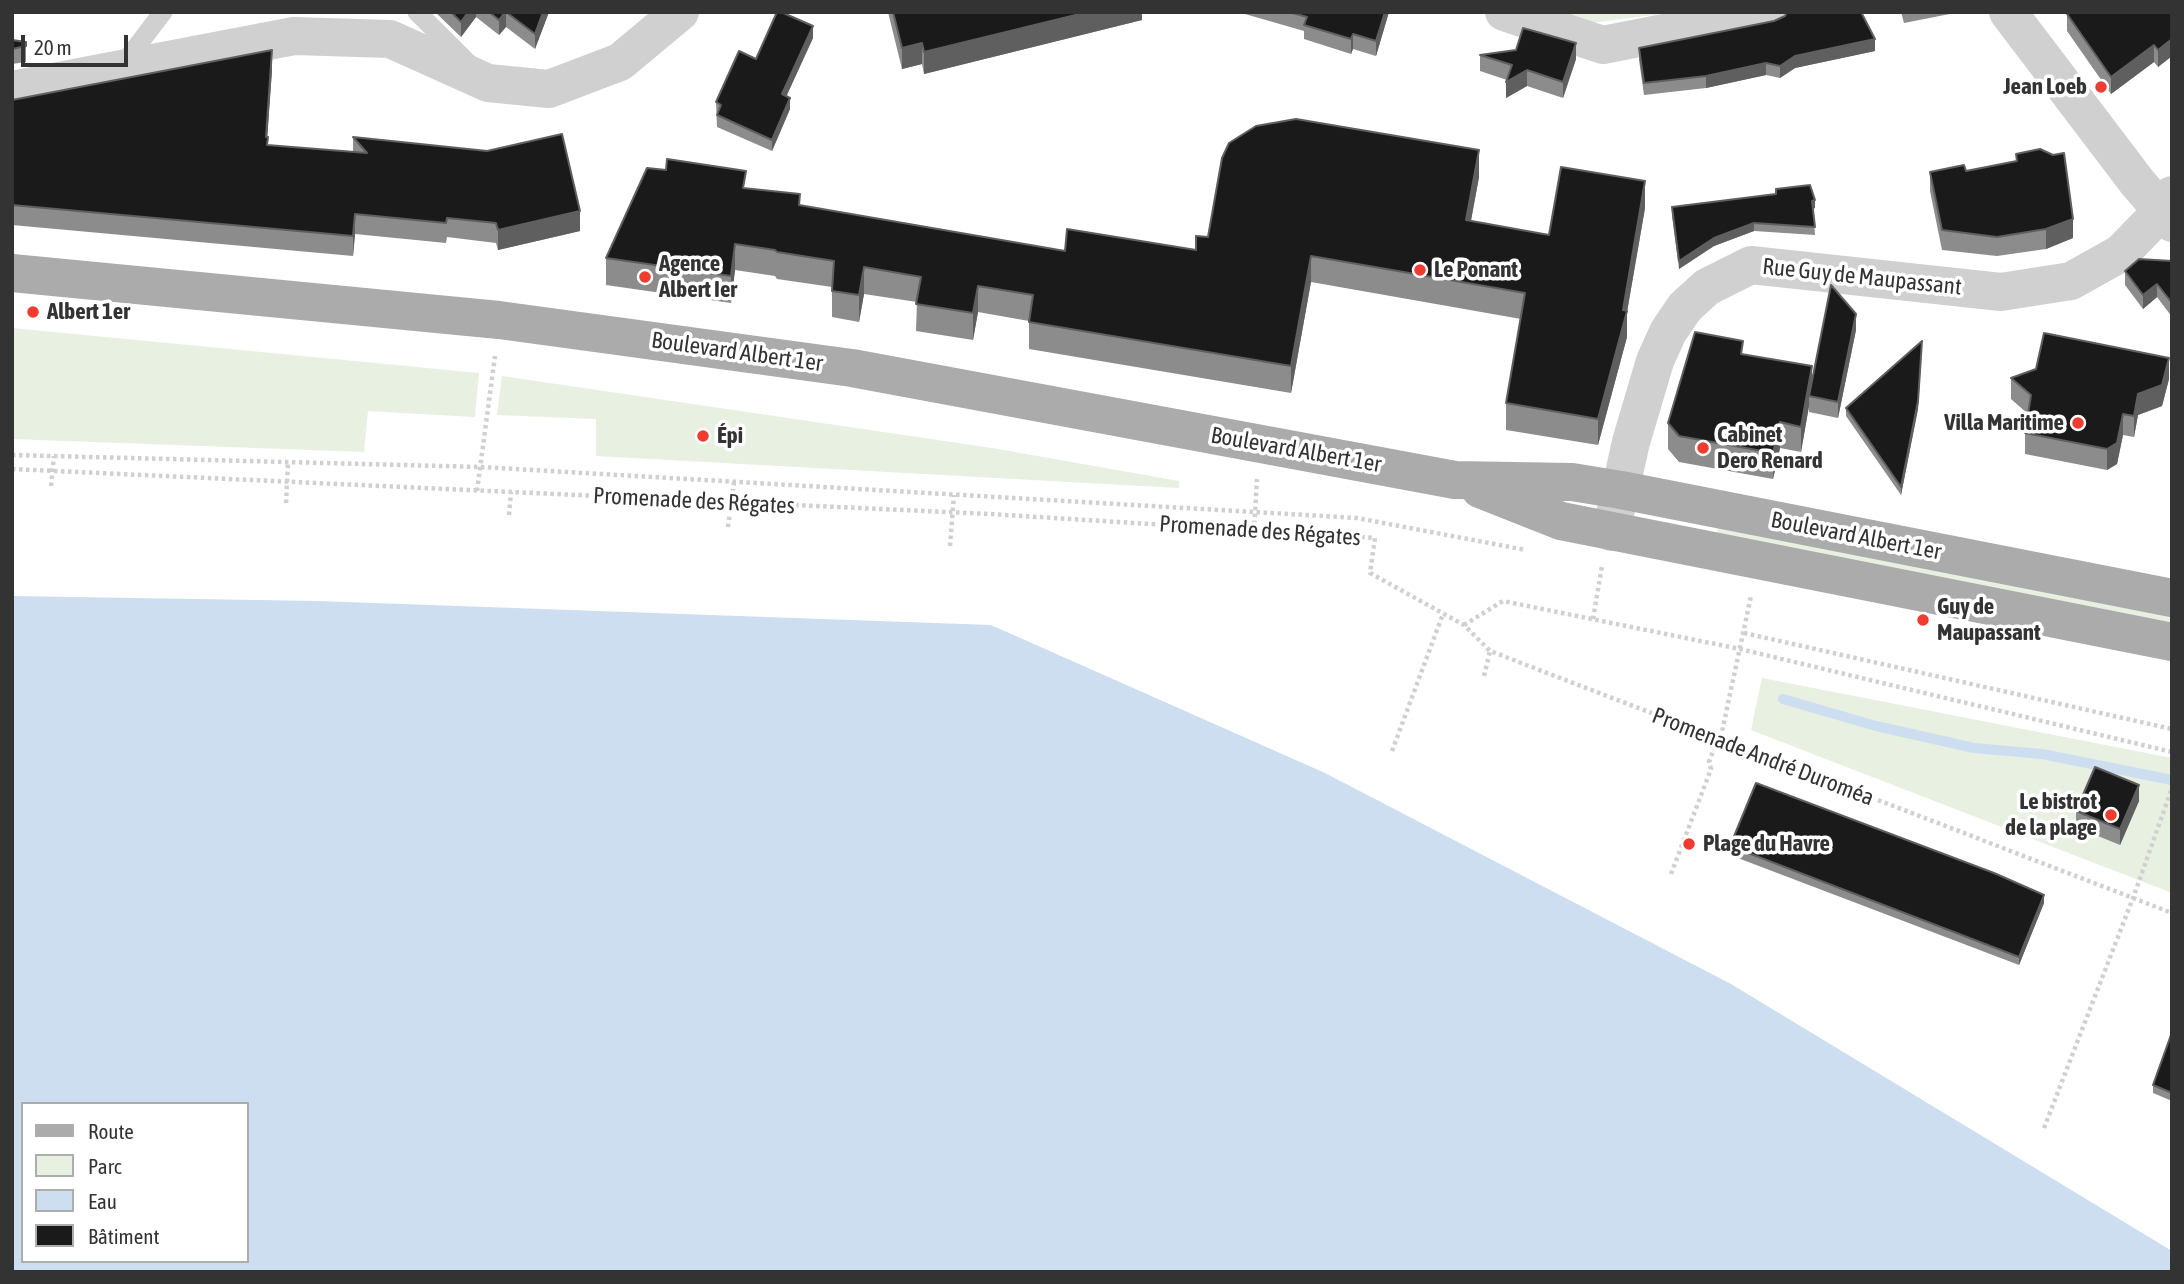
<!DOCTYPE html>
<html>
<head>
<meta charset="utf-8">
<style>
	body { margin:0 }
	#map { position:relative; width:2184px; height:1284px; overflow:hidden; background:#fff; font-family:"Asap Condensed",sans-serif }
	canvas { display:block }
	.frame { position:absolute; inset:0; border:14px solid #333; pointer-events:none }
	.legend { position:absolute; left:21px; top:1102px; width:228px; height:161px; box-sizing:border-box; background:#fff; border:2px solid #adadad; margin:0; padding:9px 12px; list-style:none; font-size:21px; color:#333 }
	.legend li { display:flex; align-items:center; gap:14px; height:35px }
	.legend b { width:35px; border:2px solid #adadad }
	.scale { position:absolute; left:21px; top:35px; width:107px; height:32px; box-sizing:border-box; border:4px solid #333; border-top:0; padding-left:9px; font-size:21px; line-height:24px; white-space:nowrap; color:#333; -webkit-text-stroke:5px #fff; paint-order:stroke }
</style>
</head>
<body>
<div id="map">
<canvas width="2184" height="1284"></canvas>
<div class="frame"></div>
<ul class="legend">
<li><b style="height:9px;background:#ababab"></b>Route</li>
<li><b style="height:19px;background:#e7f0e1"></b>Parc</li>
<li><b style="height:19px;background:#cddef0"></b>Eau</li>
<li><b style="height:19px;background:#1a1a1a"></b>Bâtiment</li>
</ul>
<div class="scale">20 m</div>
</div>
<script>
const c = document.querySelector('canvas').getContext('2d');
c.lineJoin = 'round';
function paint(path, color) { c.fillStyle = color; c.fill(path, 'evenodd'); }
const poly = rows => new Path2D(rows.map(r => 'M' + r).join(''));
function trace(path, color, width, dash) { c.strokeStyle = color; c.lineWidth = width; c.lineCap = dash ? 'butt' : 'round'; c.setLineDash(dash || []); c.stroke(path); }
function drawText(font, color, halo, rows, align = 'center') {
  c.font = font + ' "Asap Condensed",sans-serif'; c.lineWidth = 7; c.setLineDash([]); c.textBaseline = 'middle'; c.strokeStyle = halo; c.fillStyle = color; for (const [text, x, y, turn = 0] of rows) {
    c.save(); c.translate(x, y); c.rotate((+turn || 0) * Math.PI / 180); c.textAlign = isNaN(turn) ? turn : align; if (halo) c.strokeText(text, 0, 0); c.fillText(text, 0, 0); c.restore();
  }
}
paint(poly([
	[1557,12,1678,12,1590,23],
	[12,328,479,373,475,417,368,411,364,452,12,439],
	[502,376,992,448,1179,481,1179,488,596,456,596,419,497,415],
	[1719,524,2172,615,2172,630,1716,538],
	[1762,678,2172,758,2172,893,1751,730]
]), '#e7f0e1');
paint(poly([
	[12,596,318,601,991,625,1325,773,1731,984,2172,1251,2172,1272,12,1272],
	[23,1104,247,1104,247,1261,23,1261]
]), '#cddef0');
trace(poly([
	[1783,699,1876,726,1974,748,2042,754,2172,780]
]), '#cddef0', 10);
trace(poly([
	[12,455,481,467,1357,518,1526,550],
	[12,469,990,514,1375,538,1370,573,1464,625,1490,651,2172,913],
	[51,486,54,456],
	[477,491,495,356],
	[286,503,288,462],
	[509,515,511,492],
	[728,527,734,482],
	[1254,531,1257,479],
	[950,546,954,495],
	[1593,619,1602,566],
	[1464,625,1503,601,1740,649,2172,752],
	[1744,633,2172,729],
	[1484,676,1490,651],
	[1392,751,1443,614],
	[1671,874,1711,769,1709,762,1713,751,1720,741,1751,596],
	[2044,1128,2133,898,2172,788]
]), '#d0d0d0', 4.5, [3.5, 3.5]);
trace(poly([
	[417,12,468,63],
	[121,67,163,12]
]), '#d0d0d0', 19);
trace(poly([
	[1504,12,1603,45,1770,12],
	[2008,12,2137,182,2172,223],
	[12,90,294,36,390,39,488,83,549,89,620,62,680,12],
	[1611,532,1631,442,1655,361,1668,332,1685,307,1707,287,1751,265,2001,292,2071,281,2121,253,2161,212,2172,195]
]), '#d0d0d0', 38);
trace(poly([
	[12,273,499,320,852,368,1455,480,1572,482,1621,490,2172,598],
	[1480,489,1561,521,2172,642]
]), '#ababab', 38);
paint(poly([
	[435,12,549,12,535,49,506,27,499,35,476,17,461,37],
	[888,12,1142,12,1142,20,924,74,922,64,902,69],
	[1238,12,1389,12,1376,56,1353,49,1351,54,1304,39,1304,31],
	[1901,12,1960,12,1904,23],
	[2172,12,2172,56,2158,67,2154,62,2111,94,2067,31,2067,14],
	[1785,16,1875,51,1795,68,1780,78,1766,75,1706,88,1644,95,1639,60,1639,48,1774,21],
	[813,38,786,96,790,109,772,151,717,127,716,102,756,59],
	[12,40,26,42,26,62,12,64],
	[1516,50,1576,59,1563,98,1527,86,1506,98,1507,80,1480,71,1480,55],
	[272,70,267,137,268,145,353,152,353,137,580,231,498,250,496,243,447,237,446,243,355,234,353,256,12,225,12,100],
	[2016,154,2073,238,2046,249,1997,256,1942,250,1930,191,1930,172,1966,171,2016,161],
	[1479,177,1471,221,1549,235,1645,208,1627,312,1627,337,1598,445,1506,430,1506,403,1521,319,1311,282,1291,393,1029,349,1029,321,978,312,973,340,916,331,917,302,864,294,859,322,832,317,832,287,777,279,775,276,735,270,731,303,606,285,606,258,746,188,800,206,1065,251,1196,250,1208,237],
	[1672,207,1815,208,1813,209,1815,235,1754,231,1714,246,1679,269,1672,215],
	[2172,261,2172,317,2157,297,2143,309,2125,285,2125,271],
	[1856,330,1838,418,1809,412,1809,406,1801,452,1780,448,1773,479,1679,462,1668,449,1668,423,1743,355,1812,383],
	[1922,349,1918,409,1901,495,1846,416,1846,408],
	[2011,378,2169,379,2162,406,2138,415,2134,437,2123,435,2117,464,2107,470,2025,454,2025,433,2028,414,2011,399],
	[2139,801,2120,845,2076,827,2076,811],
	[1730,846,2044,903,2019,965,1730,855],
	[2172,1032,2172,1101,2153,1093,2153,1085]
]), '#8c8c8c');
paint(poly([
	[468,12,476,12,476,17,461,37,461,22],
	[506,12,506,27,499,35,499,20],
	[543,12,549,12,535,49,535,34],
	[1088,12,1142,12,1142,20,924,74,924,52],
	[1385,12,1389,12,1376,56,1376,41],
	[813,26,813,38,782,106,782,94],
	[1353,34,1353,49,1351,54,1351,39],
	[1875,39,1875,51,1795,68,1780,78,1780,66,1795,56],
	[2172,39,2172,56,2158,67,2158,50],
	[922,43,922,64,902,69,902,48],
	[1576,43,1576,59,1563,98,1563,82],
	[2154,45,2154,62,2111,94,2111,77],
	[272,50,272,70,266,156,266,137],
	[1766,63,1766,75,1706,88,1706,76],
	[1527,70,1527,86,1506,98,1506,82],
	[790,98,790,109,772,151,772,140],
	[1479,150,1479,177,1466,247,1466,220],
	[1645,181,1645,208,1627,312,1627,337,1598,445,1598,419,1623,310],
	[1815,200,1815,208,1812,209,1812,201],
	[580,211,580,231,498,250,498,230],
	[355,214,355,234,353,256,353,236],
	[2073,219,2073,238,2046,249,2046,229],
	[1754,223,1754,231,1714,246,1679,269,1679,261,1714,238],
	[735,244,735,270,731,303,731,276],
	[1311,256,1311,282,1291,393,1291,366],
	[864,267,864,294,859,322,859,295],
	[2157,284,2157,297,2143,309,2143,295],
	[978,286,978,312,973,340,973,313],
	[1856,314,1856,330,1838,418,1838,402],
	[1922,341,1918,409,1901,495,1901,487],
	[2169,358,2169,379,2162,406,2138,415,2134,437,2134,416,2138,394],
	[1812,366,1812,392,1809,396,1809,406,1801,452,1801,427],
	[2123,414,2123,435,2117,464,2107,470,2107,449],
	[1780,422,1780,448,1773,479,1773,453],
	[2139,785,2139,801,2120,845,2120,829],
	[2044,895,2044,903,2019,965,2019,957]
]), '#5f5f5f');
const building = poly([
	[451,12,468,12,461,22,451,12],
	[489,12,505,12,499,20,489,12],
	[506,12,543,12,535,34,506,12],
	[777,12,781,12,813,26,782,94,790,98,772,140,717,115,721,105,716,102,739,51,756,59,777,12],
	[893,12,1088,12,924,52,922,43,902,48,893,12],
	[1289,12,1385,12,1376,41,1353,34,1351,39,1304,25,1307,17,1289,12],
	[1787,12,1861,12,1875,39,1795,56,1780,66,1766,63,1706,76,1644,83,1639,48,1774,21,1785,16,1787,12],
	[2071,12,2172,12,2172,39,2158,50,2154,45,2111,77,2067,14,2071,12],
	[1523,28,1576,43,1563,82,1527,70,1506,82,1512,65,1480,55,1516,50,1523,28],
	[12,40,26,42,26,46,12,49,12,40],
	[272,50,266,137,268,137,267,145,367,153,353,137,487,151,562,134,580,211,498,230,496,223,447,218,446,223,355,214,353,236,12,205,12,100,272,50],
	[1296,119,1479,150,1466,220,1549,235,1561,167,1645,181,1623,310,1627,311,1598,419,1506,403,1525,293,1311,256,1291,366,1029,322,1033,295,978,286,973,313,916,304,921,277,864,267,859,295,832,291,834,261,777,252,775,250,735,244,731,276,606,258,647,168,666,170,667,159,746,171,743,188,800,194,799,205,1065,251,1067,229,1196,250,1196,236,1208,237,1222,158,1229,143,1256,126,1296,119],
	[2040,149,2053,155,2064,153,2073,219,2046,229,1997,237,1942,230,1930,172,1964,165,1966,171,2017,161,2016,154,2040,149],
	[1810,185,1815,200,1812,201,1815,227,1754,223,1714,238,1679,261,1672,207,1776,194,1776,189,1810,185],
	[2139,259,2172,261,2172,303,2157,284,2143,295,2125,271,2139,259],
	[1831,285,1856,314,1838,402,1809,396,1831,285],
	[1695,332,1743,341,1741,354,1812,366,1801,427,1780,422,1773,453,1679,436,1668,423,1695,332],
	[2044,333,2169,358,2162,385,2138,394,2134,416,2123,414,2117,443,2107,449,2025,433,2031,395,2011,378,2036,369,2044,333],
	[1922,341,1918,401,1901,487,1846,408,1922,341],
	[2095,767,2139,785,2120,829,2076,811,2095,767],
	[1756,783,1994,873,2044,895,2019,957,1730,846,1756,783],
	[2172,1032,2172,1093,2153,1085,2172,1032]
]);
paint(building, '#1a1a1a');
trace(building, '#5f5f5f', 2);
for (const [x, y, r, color] of [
	[2101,87,7,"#ef3b30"],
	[1420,270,7,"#ef3b30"],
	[645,277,7,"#ef3b30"],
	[33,312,7,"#ef3b30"],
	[2078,423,7,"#ef3b30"],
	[703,436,7,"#ef3b30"],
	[1703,448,7,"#ef3b30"],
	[1923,620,7,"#ef3b30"],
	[2111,815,7,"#ef3b30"],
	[1689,844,7,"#ef3b30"]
]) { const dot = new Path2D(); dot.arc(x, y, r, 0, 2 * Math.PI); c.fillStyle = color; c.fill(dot); trace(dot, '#fff', 2.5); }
drawText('bold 23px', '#333', '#fff', [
	["Jean Loeb",2087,87,"right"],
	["Agence",659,264],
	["Albert Ier",659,290],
	["Le Ponant",1434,270],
	["Albert 1er",47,312],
	["Villa Maritime",2064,423,"right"],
	["Cabinet",1717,435],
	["Dero Renard",1717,461],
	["Épi",717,436],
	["Guy de",1937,607],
	["Maupassant",1937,633],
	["Le bistrot",2097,802,"right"],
	["de la plage",2097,828,"right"],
	["Plage du Havre",1703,844]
], 'left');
drawText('23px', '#333', '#fff', [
	["Rue Guy de Maupassant",1862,277,6],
	["Boulevard Albert 1er",737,352,8],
	["Boulevard Albert 1er",1296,450,10],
	["Promenade des Régates",694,501,3],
	["Promenade des Régates",1260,531,4],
	["Boulevard Albert 1er",1856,536,11],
	["Promenade André Duroméa",1763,757,21]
]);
</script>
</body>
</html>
